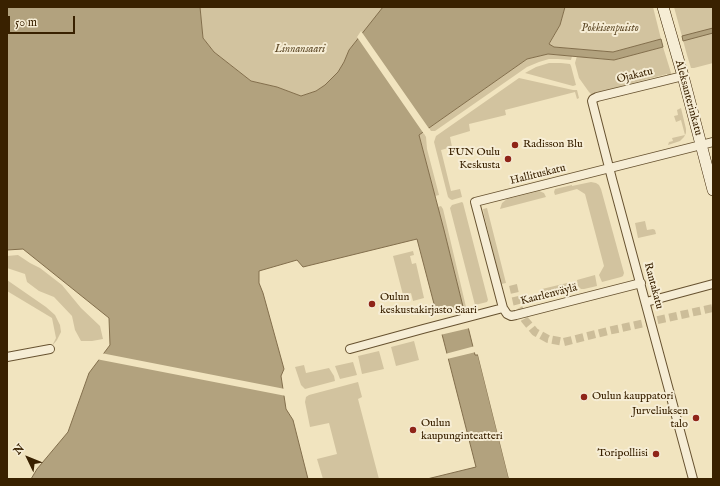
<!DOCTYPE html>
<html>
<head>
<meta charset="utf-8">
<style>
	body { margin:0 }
	#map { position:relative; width:720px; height:486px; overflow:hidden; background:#f1e4bf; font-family:"IM FELL English",serif }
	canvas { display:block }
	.frame { position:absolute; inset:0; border:8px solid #392100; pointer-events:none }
	.north { position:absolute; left:8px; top:438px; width:40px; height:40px; -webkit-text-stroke:3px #f6edd5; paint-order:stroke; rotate:313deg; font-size:11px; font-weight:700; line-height:16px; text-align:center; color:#392100 }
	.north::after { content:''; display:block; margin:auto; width:14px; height:18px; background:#392100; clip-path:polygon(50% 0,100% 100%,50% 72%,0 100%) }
	.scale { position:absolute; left:8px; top:16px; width:67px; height:18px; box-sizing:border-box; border:2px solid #392100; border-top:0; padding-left:5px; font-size:12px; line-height:14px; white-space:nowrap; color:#392100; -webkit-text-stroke:3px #f6edd5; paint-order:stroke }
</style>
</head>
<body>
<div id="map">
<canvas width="720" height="486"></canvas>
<div class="frame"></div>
<div class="north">N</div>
<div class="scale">50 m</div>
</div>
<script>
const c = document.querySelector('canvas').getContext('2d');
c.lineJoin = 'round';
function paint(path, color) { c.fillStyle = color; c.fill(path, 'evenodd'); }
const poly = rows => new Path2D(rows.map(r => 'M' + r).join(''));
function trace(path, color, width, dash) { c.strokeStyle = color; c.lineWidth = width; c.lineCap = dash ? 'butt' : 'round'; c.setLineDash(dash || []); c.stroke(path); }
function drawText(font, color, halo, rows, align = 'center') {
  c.font = font + ' "IM FELL English",serif'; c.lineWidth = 4; c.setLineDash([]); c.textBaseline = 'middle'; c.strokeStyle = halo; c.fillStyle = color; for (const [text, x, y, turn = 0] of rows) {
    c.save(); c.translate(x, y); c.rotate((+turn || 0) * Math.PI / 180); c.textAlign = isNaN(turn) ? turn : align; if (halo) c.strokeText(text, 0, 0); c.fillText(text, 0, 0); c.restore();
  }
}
paint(poly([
	[200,7,384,7,349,50,344,62,338,72,325,85,316,91,301,96,277,87,251,81,214,52,203,38],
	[565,7,653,7,661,39,613,52,554,47,549,45,560,25],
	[674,7,713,7,713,63,694,68,691,68,687,55],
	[663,47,672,76,668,77,667,74,603,91,603,93,592,95,589,92,579,78,575,63,577,56,614,60],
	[548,54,572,56,571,60,558,59,549,59,539,62,527,67,435,131,431,131,429,128,527,59],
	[549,63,561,63,570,64,571,66,576,85,573,86,525,73,536,67],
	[519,78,573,90,577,90,579,98,577,99,575,92,505,110,506,115,469,124,470,131,450,137,452,147,441,150,451,191,460,189,462,197,452,200,450,199,448,197,434,142,436,136],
	[681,108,686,129,686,133,684,137,680,141,668,145,669,142,673,141,672,138,685,135,681,120,676,122,674,116,678,115,677,110],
	[423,132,426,137,427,149,439,195,435,196,419,135],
	[591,182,596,183,599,185,601,189,624,273,623,276,621,277,602,282,599,275,604,266,585,194,577,189,555,195,554,192,555,189,572,185,572,186],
	[539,191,544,193,546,197,500,209,502,203,507,199],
	[462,202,463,203,488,300,487,302,475,305,450,208,452,205],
	[441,206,443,209,466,307,463,308,438,207],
	[487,208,506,283,501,284,484,215,483,209],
	[645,221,647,230,653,229,655,230,656,234,638,238,635,223],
	[413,251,414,255,410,256,412,264,416,263,424,298,413,301,411,293,403,295,393,256],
	[18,255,30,263,40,268,62,285,81,308,100,326,103,339,92,341,81,341,75,330,72,316,54,297,39,291,27,282,25,274,7,268,7,256],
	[595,275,597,286,584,289,581,289,578,286,577,280],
	[7,280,46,307,55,315,60,325,61,332,57,340,52,346,56,338,52,318,7,291],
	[567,283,569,293,544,298,542,289],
	[414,341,419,360,396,366,391,347],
	[379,351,384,369,362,374,358,356],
	[353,362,357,375,340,379,335,366],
	[304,365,306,373,329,368,334,376,335,381,305,389,301,385,295,367],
	[358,382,362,397,358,399,379,479,323,479,317,459,337,454,329,423,310,427,305,402,306,397,309,395]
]), '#d2c39f');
const water = poly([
	[7,7,200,7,203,38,214,52,251,81,277,87,301,96,316,91,325,85,338,72,344,62,349,50,383,7,565,7,560,25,549,44,554,47,613,52,661,39,663,47,614,60,548,54,527,59,419,135,444,230,475,355,478,355,509,479,427,479,476,467,444,342,417,239,303,267,297,260,259,271,259,283,263,293,284,369,281,376,286,409,293,420,308,479,31,479,37,469,68,432,89,373,110,345,109,318,23,249,7,250,7,7],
	[713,28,713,33,683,41,682,36,713,28]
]);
paint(water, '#b2a27e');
trace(water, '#826e4c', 1);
paint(poly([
	[361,31,430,130,424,134,357,37],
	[465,308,470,328,440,335,435,315],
	[475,346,476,352,447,359,445,354],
	[101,353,285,389,286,396,96,359],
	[480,354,494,411,511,479,509,479,478,355]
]), '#f1e4bf');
trace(poly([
	[513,285,518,307,525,320,535,332,548,339,564,342,608,331,713,308]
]), '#ccbd99', 8, [8, 4]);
const street = poly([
	[683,76,597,97,593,99,592,101,612,179,693,479],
	[641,283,516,315,511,316,507,314,503,308,475,202,713,142],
	[646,302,713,284],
	[350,349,423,329,503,308],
	[7,357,50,349]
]);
const secondary = poly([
	[663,7,683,76,713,190]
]);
trace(street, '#675230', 10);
trace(secondary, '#392100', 12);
trace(street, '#f6edd5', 8);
trace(secondary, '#f6edd5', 11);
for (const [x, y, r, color] of [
	[515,145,4,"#8f2418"],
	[508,159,4,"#8f2418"],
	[372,304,4,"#8f2418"],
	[584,397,4,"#8f2418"],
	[696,418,4,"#8f2418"],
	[413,430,4,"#8f2418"],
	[656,454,4,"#8f2418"]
]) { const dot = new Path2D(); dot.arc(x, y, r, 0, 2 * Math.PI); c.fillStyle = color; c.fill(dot); trace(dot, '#f6edd5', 1.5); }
drawText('italic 11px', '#5f4a28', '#f6edd5', [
	["Pokkisenpuisto",610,29],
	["Linnansaari",300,50]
]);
drawText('11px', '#392100', '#f6edd5', [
	["Ojakatu",635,76,-14],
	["Aleksanterinkatu",688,98,75],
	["Hallituskatu",538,175,-14],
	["Rantakatu",653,286,75],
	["Kaarlenväylä",549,295,-14]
]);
drawText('11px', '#392100', '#f6edd5', [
	["Radisson Blu",523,145],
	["FUN Oulu",500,153,"right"],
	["Keskusta",500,166,"right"],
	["Oulun",380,298],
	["keskustakirjasto Saari",380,311],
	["Oulun kauppatori",592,397],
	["Jurveliuksen",688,412,"right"],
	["talo",688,425,"right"],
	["Oulun",421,424],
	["kaupunginteatteri",421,437],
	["Toripolliisi",648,454,"right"]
], 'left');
</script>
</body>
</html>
